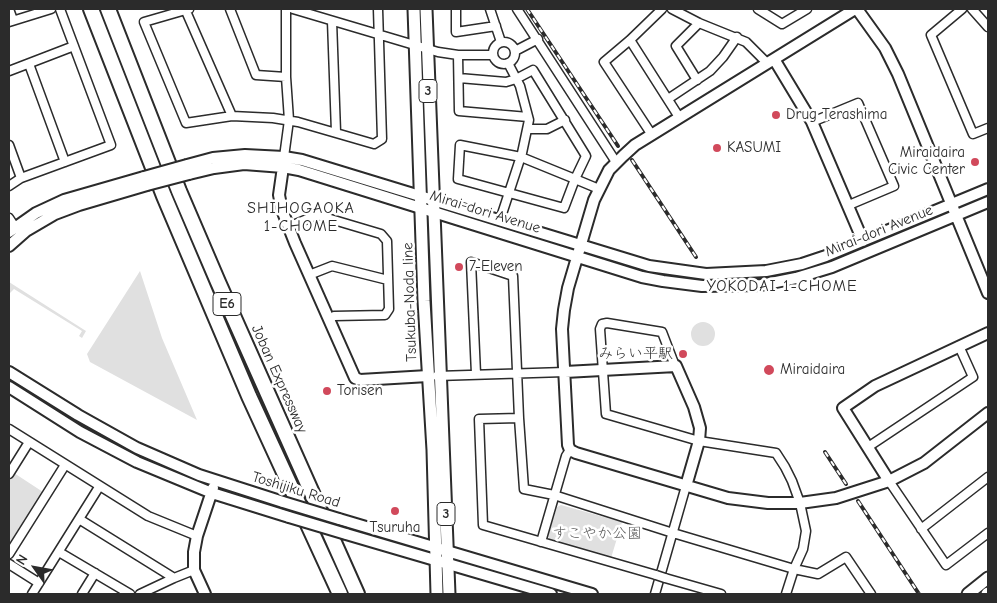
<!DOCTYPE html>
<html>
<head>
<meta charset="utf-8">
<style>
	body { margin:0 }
	#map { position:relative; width:997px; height:603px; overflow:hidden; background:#fff; font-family:"Comic Neue",sans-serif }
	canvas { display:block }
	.frame { position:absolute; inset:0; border:10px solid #2b2b2b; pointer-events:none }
	.north { position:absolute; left:10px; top:543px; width:50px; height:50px; -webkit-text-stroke:4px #fff; paint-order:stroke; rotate:302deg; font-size:14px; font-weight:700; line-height:20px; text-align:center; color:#2b2b2b }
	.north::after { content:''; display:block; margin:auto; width:18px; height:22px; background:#2b2b2b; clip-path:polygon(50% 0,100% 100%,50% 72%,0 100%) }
</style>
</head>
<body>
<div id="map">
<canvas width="997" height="603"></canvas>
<div class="frame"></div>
<div class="north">N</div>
</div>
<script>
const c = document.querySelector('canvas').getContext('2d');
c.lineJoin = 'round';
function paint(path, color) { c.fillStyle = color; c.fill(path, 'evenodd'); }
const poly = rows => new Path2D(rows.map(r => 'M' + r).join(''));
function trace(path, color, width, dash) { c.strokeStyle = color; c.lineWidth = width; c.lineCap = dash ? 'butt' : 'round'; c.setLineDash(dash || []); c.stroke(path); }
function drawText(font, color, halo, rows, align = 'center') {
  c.font = font + ' "Comic Neue","Klee One",sans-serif'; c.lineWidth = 5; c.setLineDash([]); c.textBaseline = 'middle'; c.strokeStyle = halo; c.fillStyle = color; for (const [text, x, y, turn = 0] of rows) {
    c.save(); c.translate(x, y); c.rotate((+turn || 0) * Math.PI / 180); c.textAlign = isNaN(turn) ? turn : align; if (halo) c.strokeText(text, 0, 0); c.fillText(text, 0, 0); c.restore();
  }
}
paint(poly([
	[140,271,162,338,197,420,90,362,87,354],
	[9,282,86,331,82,338,79,336,82,331,14,289,10,293,9,292],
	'691 334a12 12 0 1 1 24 0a12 12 0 1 1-24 0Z',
	[14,473,43,492,9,547,9,481],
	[561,505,622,522,611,558,550,541,548,536,557,507]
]), '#e0e0e0');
const street = poly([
	[9,9,13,20],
	[185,9,232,116],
	[189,9,144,22,186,123,232,116,273,118,298,122,374,144,382,139,378,9],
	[230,9,256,75,286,77],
	[293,9,438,52,458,55,493,55],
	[456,9,456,32,496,26],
	[490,9,501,42],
	[517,9,616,162],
	[672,9,699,23,746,42,767,63],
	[758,9,782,24,807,9],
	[962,9,931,35,973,134,988,128],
	[972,9,988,27],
	[332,21,336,132],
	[9,22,51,9],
	[630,40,679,117],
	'493 53a11 11 0 1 1 22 0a11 11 0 1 1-22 0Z',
	[515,51,538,39],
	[458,55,459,111,528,117],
	[29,64,65,162],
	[9,71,74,46],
	[459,78,506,82,516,79,533,70,586,156,575,179,564,208,458,179,460,145,521,157,575,179,599,189],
	[697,80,676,46,699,23],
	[668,99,710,71,723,57,737,37],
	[812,122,858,103,894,186,849,205],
	[528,129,547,129,565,120],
	[652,135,604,62,630,40,662,9],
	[9,145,21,178],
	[284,157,289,120,286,77,286,9],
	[9,186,21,178,111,145,60,9],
	[9,218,15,227],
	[500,220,522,153,529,120,520,86,508,63],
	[288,227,317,215,381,234,387,241,389,309,385,315,334,316,329,320],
	[309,275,332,266,388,280],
	[675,366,662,332,607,323,602,324,600,329,606,414,699,441,776,453,785,467,792,481,800,503,806,531,803,549,794,569,786,594],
	[476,374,471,262,513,276,519,418],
	[437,376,565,372],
	[9,429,148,516,197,536],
	[868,447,973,377,959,346],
	[9,474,29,442],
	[889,481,946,565,988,533],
	[79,519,174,578],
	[921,529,988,477],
	[541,542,566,456,570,450],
	[59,552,130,594],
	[9,554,65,465],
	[9,564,39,583],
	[656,575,483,525,479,419,519,418,524,489,554,495,673,533,794,569,818,574,846,557,871,594],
	[665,578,721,594],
	[32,594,99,487],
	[82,594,95,573],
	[140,594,174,578,194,570],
	[655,594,686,486]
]);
const secondary = poly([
	[855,9,635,145,623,156,609,170,594,200,568,288,564,310,562,329,568,445,570,450,576,453,728,498,768,503,800,503,836,498,889,481,924,463,988,413],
	[857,9,885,48,898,74,988,293],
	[774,59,812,122,863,241],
	[187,165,213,158,245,155,284,157,302,160,649,266,706,274,766,271,802,264,826,256,988,189],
	[283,167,279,195,282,210,295,243,355,378,360,380,428,376],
	[189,174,214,168,244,164,283,167,299,170,642,277,663,281,702,286,761,285,796,278,832,267,988,202],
	[9,232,36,213,64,200,144,177],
	[9,246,26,231,55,214,79,205,147,185],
	[9,372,78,415,137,448,199,475,283,502],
	[565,372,676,366,694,407,700,428,699,441,686,486],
	[9,387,80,432,137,462,212,493,289,517],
	[889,481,843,408,875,386,988,333],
	[339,519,592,594],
	[346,534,551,594],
	[205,594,194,570,194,552,197,536,213,488]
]);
const primary = poly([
	[414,9,424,301,433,450,437,594],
	[426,9,449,594],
	[968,594,988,578],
	[987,594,988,593]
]);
const highway = poly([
	[91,9,164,196,249,396,340,594],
	[108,9,179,191,218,282,357,594]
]);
trace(street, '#2b2b2b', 11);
trace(secondary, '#2b2b2b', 14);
trace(primary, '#2b2b2b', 15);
trace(highway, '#2b2b2b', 18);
trace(street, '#fff', 8);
trace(secondary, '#fff', 10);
trace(primary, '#fff', 11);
trace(highway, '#fff', 14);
const rail = poly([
	[527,9,618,146],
	[632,160,696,257],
	[825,452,846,484],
	[858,501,919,594]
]);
trace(rail, '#2b2b2b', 4);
trace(rail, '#fff', 2, [5.5]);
const streetBridge = poly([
	[656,575,665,578]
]);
const secondaryBridge = poly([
	[144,177,187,165],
	[147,185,189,174],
	[283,502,339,519],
	[289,517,346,534]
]);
trace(streetBridge, '#2b2b2b', 11, []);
trace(secondaryBridge, '#2b2b2b', 14, []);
trace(streetBridge, '#fff', 8);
trace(secondaryBridge, '#fff', 10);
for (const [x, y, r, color] of [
	[776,115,5,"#d1495b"],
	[717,148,5,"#d1495b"],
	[975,162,5,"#d1495b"],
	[459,267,5,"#d1495b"],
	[683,354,5,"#d1495b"],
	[769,370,6,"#d1495b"],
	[327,391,5,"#d1495b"],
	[395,511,5,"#d1495b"]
]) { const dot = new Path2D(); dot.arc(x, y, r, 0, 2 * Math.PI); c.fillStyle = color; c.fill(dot); trace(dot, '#fff', 2); }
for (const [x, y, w] of [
	[428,91,18],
	[227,304,28],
	[446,514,18]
]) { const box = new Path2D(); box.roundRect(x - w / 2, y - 11.5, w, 23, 4); c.fillStyle = '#fff'; c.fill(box); trace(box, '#2b2b2b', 1); }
drawText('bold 14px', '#2b2b2b', null, [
	["3",428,91],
	["E6",227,304],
	["3",446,514]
]);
drawText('15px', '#2b2b2b', '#fff', [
	["Drug Terashima",786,115],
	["KASUMI",727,148],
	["Miraidaira",965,153,"right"],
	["Civic Center",965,170,"right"],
	["7-Eleven",469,267],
	["みらい平駅",673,354,"right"],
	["Miraidaira",780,370],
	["Torisen",337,391],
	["Tsuruha",395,528,"center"]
], 'left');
drawText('15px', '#2b2b2b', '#fff', [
	["Mirai-dori Avenue",485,212,17],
	["Mirai-dori Avenue",879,231,-22],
	["Tsukuba-Noda line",410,302,-92],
	["Joban Expressway",279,379,66],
	["Toshijiku Road",296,490,17]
]);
drawText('15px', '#585858', '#fff', [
	["すこやか公園",597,534]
]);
c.letterSpacing = '1px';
drawText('16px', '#2b2b2b', '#fff', [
	["SHIHOGAOKA",301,208],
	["1-CHOME",301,226],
	["YOKODAI 1-CHOME",782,286]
]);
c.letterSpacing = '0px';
</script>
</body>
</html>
